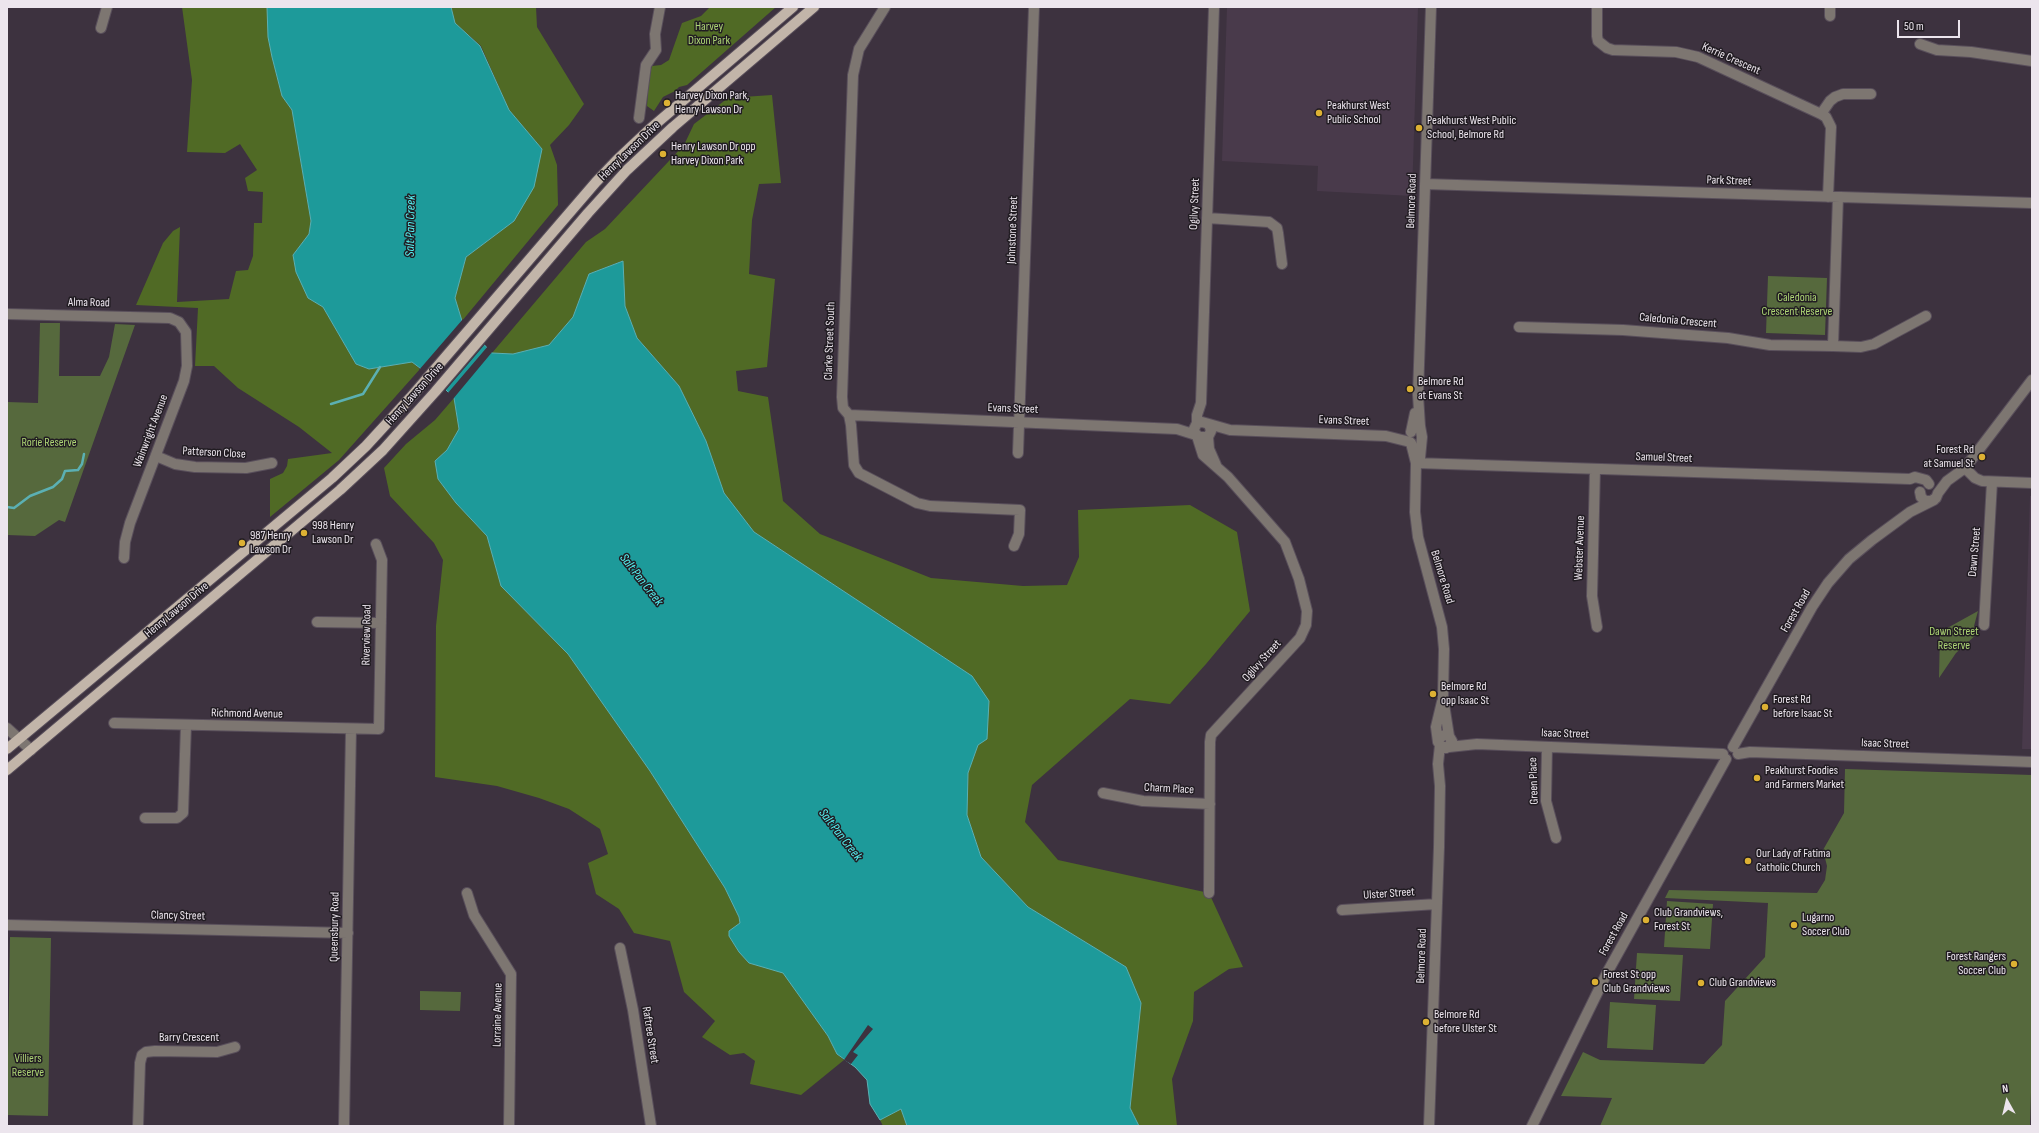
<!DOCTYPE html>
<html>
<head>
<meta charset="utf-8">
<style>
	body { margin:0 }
	#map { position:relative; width:2039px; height:1133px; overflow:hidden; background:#3d323f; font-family:"Sofia Sans Condensed",sans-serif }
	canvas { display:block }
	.frame { position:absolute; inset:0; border:8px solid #ece5ed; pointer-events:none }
	.north { position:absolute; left:1987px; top:1081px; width:40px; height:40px; -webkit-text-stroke:3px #211c22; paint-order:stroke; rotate:352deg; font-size:11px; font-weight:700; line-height:16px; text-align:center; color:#ece5ed }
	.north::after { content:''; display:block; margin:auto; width:14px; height:18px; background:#ece5ed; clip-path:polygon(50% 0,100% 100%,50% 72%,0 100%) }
	.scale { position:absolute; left:1897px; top:20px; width:63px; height:18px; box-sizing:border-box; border:2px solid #ece5ed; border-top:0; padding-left:5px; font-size:12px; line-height:14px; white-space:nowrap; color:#ece5ed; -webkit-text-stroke:3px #211c22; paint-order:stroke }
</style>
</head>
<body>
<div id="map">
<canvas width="2039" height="1133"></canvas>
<div class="frame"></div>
<div class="north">N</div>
<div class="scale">50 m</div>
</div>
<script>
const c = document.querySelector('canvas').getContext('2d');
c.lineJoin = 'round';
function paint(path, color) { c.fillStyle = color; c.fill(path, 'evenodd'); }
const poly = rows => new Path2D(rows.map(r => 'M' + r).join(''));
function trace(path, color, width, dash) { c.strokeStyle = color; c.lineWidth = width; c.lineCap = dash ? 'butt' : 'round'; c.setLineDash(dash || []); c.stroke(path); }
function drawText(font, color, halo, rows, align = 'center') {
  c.font = font + ' "Sofia Sans Condensed",sans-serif'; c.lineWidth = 3; c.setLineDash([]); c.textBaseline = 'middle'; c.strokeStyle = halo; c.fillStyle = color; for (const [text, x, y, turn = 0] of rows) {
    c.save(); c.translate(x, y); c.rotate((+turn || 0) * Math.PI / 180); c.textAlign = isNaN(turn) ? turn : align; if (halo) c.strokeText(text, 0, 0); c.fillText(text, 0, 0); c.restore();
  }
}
paint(poly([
	[1227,7,1418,7,1412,196,1317,191,1318,166,1222,161],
	[2030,496,2032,496,2032,749,2022,749]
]), '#493a4b');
paint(poly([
	[1768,276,1827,278,1825,335,1766,333],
	[40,323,60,323,59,376,100,376,109,357,115,324,135,325,65,522,59,520,35,536,7,535,7,402,38,403],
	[1978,611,1974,626,1977,634,1956,653,1939,678,1940,632],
	[1845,769,2032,775,2032,1059,2030,1126,1600,1126,1612,1098,1561,1096,1583,1052,1600,1060,1704,1064,1722,1045,1725,1001,1765,957,1768,903,1665,898,1669,890,1817,893,1825,880,1827,866,1823,850,1844,813],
	[1667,901,1713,904,1710,949,1664,947],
	[10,937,51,938,48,1116,7,1115],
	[1637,953,1683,955,1680,1001,1634,999],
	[420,991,461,992,460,1011,420,1010],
	[1610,1002,1656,1005,1653,1050,1607,1048]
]), '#56693d');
paint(poly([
	[182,7,267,7,272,57,282,96,292,110,311,221,309,234,293,255,308,298,323,307,356,364,369,369,412,362,420,369,339,460,270,517,270,479,283,473,287,466,288,459,332,453,299,427,238,388,214,366,195,366,198,308,136,305,163,243,173,231,180,227,177,302,229,299,236,271,248,270,253,256,254,223,262,223,263,192,248,191,245,178,257,170,240,144,225,153,187,152,192,80],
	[451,7,536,7,537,27,584,104,569,125,550,145,557,165,558,205,462,321,455,298,466,257,514,221,542,149,509,110,481,46,455,23],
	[710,7,776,7,687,85,679,87,675,91,663,97,654,111,647,106,649,74,652,66,661,65,669,60,682,23,701,16],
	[772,95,781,183,759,184,752,220,749,274,775,279,767,367,736,371,738,391,768,397,783,501,820,534,931,578,1023,586,1067,585,1079,557,1078,510,1190,505,1237,532,1250,611,1206,664,1170,704,1130,699,1032,785,1025,822,1058,860,1209,893,1243,967,1229,969,1194,992,1193,1021,1172,1079,1177,1126,1139,1126,1130,1108,1141,1003,1126,967,1028,907,981,857,967,815,968,773,978,745,988,701,972,676,754,532,724,493,706,441,679,386,637,338,625,306,622,261,589,274,573,317,549,345,513,354,492,353,586,242,605,229,684,145,694,124,728,98],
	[454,398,459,429,447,450,435,461,438,479,456,503,487,536,501,586,568,654,650,771,725,888,739,917,740,923,729,931,729,936,739,952,749,963,783,972,828,1036,837,1054,844,1060,801,1095,750,1084,755,1061,744,1053,730,1055,702,1037,715,1021,684,992,670,941,634,933,619,909,596,894,588,863,608,854,600,829,569,809,539,798,497,786,435,777,436,626,443,560,434,543,390,496,384,468,406,444,435,420],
	[901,1109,907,1126,883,1126,880,1120]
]), '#506a25');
const water = poly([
	[267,7,451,7,455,23,480,46,509,110,542,149,534,187,514,221,466,257,455,298,462,321,492,353,513,354,549,345,573,317,589,274,623,261,625,306,637,338,679,386,706,441,724,493,754,532,972,676,989,701,987,739,978,745,968,773,967,815,981,857,1028,907,1126,967,1141,1003,1130,1108,1139,1126,907,1126,901,1109,880,1120,870,1104,867,1080,855,1067,837,1054,828,1036,783,973,749,963,739,952,729,936,729,931,740,923,739,917,725,888,650,771,568,654,501,586,487,536,456,503,438,479,435,461,447,450,459,429,454,398,437,381,412,362,369,369,356,364,323,307,308,298,296,272,293,255,309,234,311,221,292,110,282,96,272,57,268,37,267,7]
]);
paint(water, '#1d9a9a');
trace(water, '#5bb0b3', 1);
paint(poly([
	[463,319,486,343,445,391,419,370],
	[488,346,493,351,453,399,447,394],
	[868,1025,873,1029,853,1052,858,1055,851,1064,844,1060]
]), '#3d323f');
trace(poly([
	[331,404,363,394,380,367],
	[7,507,14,508,30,496,53,487,62,479,65,471,78,470,82,464,84,454]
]), '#5bb0b3', 2.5);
const minor = poly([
	[885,7,859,49,853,75,842,397,843,408,849,415,851,425,854,465,859,473,917,503,930,506,1020,510,1019,534,1014,546],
	[1597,7,1597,36,1598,41,1607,48,1613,50,1676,52,1698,57,1821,114,1830,101,1835,97,1843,94,1871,94],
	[1830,16,1830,7],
	[101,28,107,7],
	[1920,44,1937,50,1971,52,2032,61],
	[1821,114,1826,117,1831,127,1828,197],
	[639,118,646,65,656,50,655,34,660,7],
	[1425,184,2032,203],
	[1207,218,1269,222,1277,228,1278,233,1282,264],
	[7,314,170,318,179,322,186,332,187,366,184,381,130,523,125,542,124,558],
	[1519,327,1623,330,1728,338,1770,345,1833,346,1838,197],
	[1833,346,1861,347,1874,344,1926,316],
	[849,415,1177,429,1196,435],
	[1197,423,1202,422,1209,424,1211,431,1208,437,1199,437,1195,433,1194,429,1197,423,1197,415,1201,403,1214,7],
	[1209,424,1230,430,1386,436,1410,442],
	[1411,432,1415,413],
	[1197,436,1203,455,1228,477,1285,542,1299,579,1307,611,1306,625,1300,638,1211,735,1210,742,1209,893],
	[1208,437,1209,449,1216,465],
	[1411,443,1416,463,1415,512,1418,537,1442,627,1444,649,1443,698,1449,736],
	[1018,453,1034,7],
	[156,456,175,464,195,467,246,468,272,463],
	[1416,463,1910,479,1915,477,1926,480,1929,484],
	[1416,463,1420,458,1422,437,1420,426,1418,395,1431,7],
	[1965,468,1975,478,1982,481,2032,483],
	[1595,469,1592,596,1597,627],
	[1920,492,1921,497,1925,501,1931,501,1936,498,1938,493,1947,481,1965,468,2032,380],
	[317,622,381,623],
	[1984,625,1992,482],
	[114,723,379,729,382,560,376,544],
	[7,728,31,750],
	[1438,742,1440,737,1445,735,1449,736,1452,741,1449,746,1446,748,1441,746,1438,742,1436,727,1442,702],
	[1449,747,1477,744,1723,754],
	[1547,747,1546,801,1556,838],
	[1733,747,1812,607,1828,583,1849,559,1872,540,1910,512,1934,500],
	[1738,754,1750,752,2032,762],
	[1103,793,1143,801,1210,804],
	[145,818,177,818,183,813,186,725],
	[467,893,474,915,511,974,509,1126],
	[1342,910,1437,904],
	[7,925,348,933],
	[620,948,633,1010,651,1126],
	[138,1126,140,1063,142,1055,146,1052,155,1051,217,1052,235,1047],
	[344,1126,351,729],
	[1429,1126,1439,847,1440,786,1438,764,1440,745],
	[1532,1126,1608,971,1726,759]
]);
const major = poly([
	[7,749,332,478,366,446,411,397,596,182,618,159,651,128,793,7],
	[7,770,340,490,383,450,435,392,588,213,627,170,673,127,814,7]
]);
trace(minor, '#594f5b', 12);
trace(major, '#594f5b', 12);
trace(minor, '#7d7671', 10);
trace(major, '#c2b5a9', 10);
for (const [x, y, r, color] of [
	[667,103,4,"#ddb133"],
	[1319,113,4,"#ddb133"],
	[1419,128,4,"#ddb133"],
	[663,154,4,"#ddb133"],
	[1410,389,4,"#ddb133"],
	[1982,457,4,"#ddb133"],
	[304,533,4,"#ddb133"],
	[242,543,4,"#ddb133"],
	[1433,694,4,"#ddb133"],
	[1765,707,4,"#ddb133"],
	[1757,778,4,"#ddb133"],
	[1748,861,4,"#ddb133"],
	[1646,920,4,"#ddb133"],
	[1794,925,4,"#ddb133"],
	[2014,964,4,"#ddb133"],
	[1595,982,4,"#ddb133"],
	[1701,983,4,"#ddb133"],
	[1426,1022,4,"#ddb133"]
]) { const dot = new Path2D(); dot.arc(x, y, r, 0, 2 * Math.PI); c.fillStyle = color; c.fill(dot); trace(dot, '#211c22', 1.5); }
drawText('12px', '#add575', '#211c22', [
	["Harvey",709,27],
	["Dixon Park",709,41],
	["Caledonia",1797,298],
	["Crescent Reserve",1797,312],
	["Rorie Reserve",49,443],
	["Dawn Street",1954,632],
	["Reserve",1954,646],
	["Villiers",28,1059],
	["Reserve",28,1073]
]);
drawText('12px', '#ece5ed', '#211c22', [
	["Kerrie Crescent",1731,59,24],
	["Henry Lawson Drive",630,151,-44],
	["Park Street",1729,181,2],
	["Belmore Road",1412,201,-88],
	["Ogilvy Street",1195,204,-88],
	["Johnstone Street",1013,230,-88],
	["Alma Road",89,303,1],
	["Caledonia Crescent",1678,321,5],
	["Clarke Street South",830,341,-88],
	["Henry Lawson Drive",415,394,-48],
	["Evans Street",1013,409,2],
	["Evans Street",1344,421,2],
	["Wainwright Avenue",151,431,-69],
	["Patterson Close",214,453,3],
	["Samuel Street",1664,458,2],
	["Webster Avenue",1580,548,-88],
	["Dawn Street",1975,552,-85],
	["Belmore Road",1442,577,73],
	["Henry Lawson Drive",177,610,-40],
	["Forest Road",1796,611,-60],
	["Riverview Road",367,635,-89],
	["Ogilvy Street",1262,661,-48],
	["Richmond Avenue",247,714,1],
	["Isaac Street",1565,734,2],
	["Isaac Street",1885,744,2],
	["Green Place",1534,781,-92],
	["Charm Place",1169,789,3],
	["Ulster Street",1389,894,-4],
	["Clancy Street",178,916,1],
	["Queensbury Road",335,927,-89],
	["Forest Road",1614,934,-61],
	["Belmore Road",1422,956,-88],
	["Lorraine Avenue",498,1015,-89],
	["Raftree Street",650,1035,81],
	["Barry Crescent",189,1038]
]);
drawText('12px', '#ece5ed', '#211c22', [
	["Harvey Dixon Park,",675,96],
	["Henry Lawson Dr",675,110],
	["Peakhurst West",1327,106],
	["Public School",1327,120],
	["Peakhurst West Public",1427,121],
	["School, Belmore Rd",1427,135],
	["Henry Lawson Dr opp",671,147],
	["Harvey Dixon Park",671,161],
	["Belmore Rd",1418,382],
	["at Evans St",1418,396],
	["Forest Rd",1974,450,"right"],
	["at Samuel St",1974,464,"right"],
	["998 Henry",312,526],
	["Lawson Dr",312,540],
	["987 Henry",250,536],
	["Lawson Dr",250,550],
	["Belmore Rd",1441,687],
	["opp Isaac St",1441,701],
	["Forest Rd",1773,700],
	["before Isaac St",1773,714],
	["Peakhurst Foodies",1765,771],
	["and Farmers Market",1765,785],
	["Our Lady of Fatima",1756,854],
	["Catholic Church",1756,868],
	["Club Grandviews,",1654,913],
	["Forest St",1654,927],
	["Lugarno",1802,918],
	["Soccer Club",1802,932],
	["Forest Rangers",2006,957,"right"],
	["Soccer Club",2006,971,"right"],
	["Forest St opp",1603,975],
	["Club Grandviews",1603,989],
	["Club Grandviews",1709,983],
	["Belmore Rd",1434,1015],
	["before Ulster St",1434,1029]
], 'left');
drawText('italic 13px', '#56f6f6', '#211c22', [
	["Salt Pan Creek",411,226,-89],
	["Salt Pan Creek",641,580,52],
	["Salt Pan Creek",840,835,52]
]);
</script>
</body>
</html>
